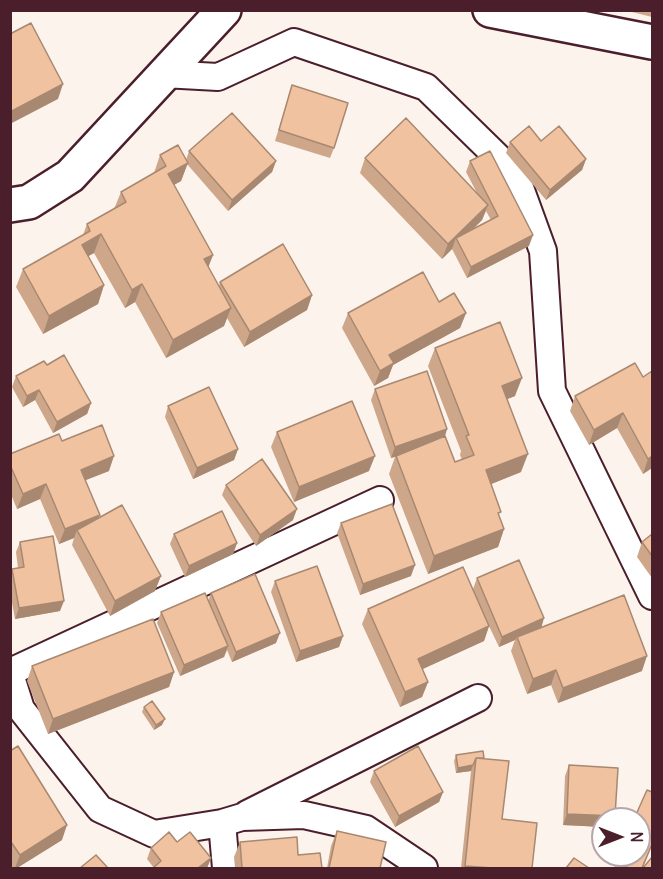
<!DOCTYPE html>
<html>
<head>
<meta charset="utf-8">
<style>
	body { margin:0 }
	#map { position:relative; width:663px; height:879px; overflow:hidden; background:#fcf3ec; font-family:Delius,sans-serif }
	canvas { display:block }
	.frame { position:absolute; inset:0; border:12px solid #4a1f2b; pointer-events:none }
	.north { position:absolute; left:591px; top:807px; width:60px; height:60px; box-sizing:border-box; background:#fff; border:2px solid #b7a5aa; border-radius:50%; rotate:90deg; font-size:16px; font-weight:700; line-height:24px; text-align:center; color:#4a1f2b }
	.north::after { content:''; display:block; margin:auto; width:21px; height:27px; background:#4a1f2b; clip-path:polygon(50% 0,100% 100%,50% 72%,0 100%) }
</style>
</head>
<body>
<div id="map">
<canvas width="663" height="879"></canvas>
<div class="frame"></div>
<div class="north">N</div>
</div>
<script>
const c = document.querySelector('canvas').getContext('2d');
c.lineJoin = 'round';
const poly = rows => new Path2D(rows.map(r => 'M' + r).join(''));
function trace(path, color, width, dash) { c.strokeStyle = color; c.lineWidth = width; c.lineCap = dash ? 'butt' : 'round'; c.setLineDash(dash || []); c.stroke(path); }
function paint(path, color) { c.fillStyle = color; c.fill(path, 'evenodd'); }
const street = poly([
	[163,74,218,77,294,42,426,87,515,174,543,251,552,391,652,596],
	[10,672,380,500],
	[10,674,21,709,100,809,154,834,222,823,242,817,304,815,366,829,424,868],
	[247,814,478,698],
	[222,823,226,868]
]);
const secondary = poly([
	[490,10,652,42],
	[10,205,29,202,70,176,224,10]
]);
trace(street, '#4a1f2b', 30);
trace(secondary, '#4a1f2b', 38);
trace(street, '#fff', 26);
trace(secondary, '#fff', 33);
paint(poly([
	[624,10,652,10,652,17],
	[292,85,334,148,330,158,275,141],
	[541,141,586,159,582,170,546,200,506,153,510,142],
	[189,151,276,161,272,172,228,211,187,164,181,181,174,185,213,255,208,267,219,286,220,282,312,295,307,310,244,347,227,318,224,326,166,358,135,302,125,308,94,253,88,256,104,285,98,304,43,334,16,287,23,269,83,235,87,224,114,209,121,192,154,173,160,155,186,160],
	[365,158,477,193,466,172,470,161,529,246,467,278,452,249,442,259,360,173],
	[486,211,491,220,472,230,482,220],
	[439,302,466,313,460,328,393,365,388,378,374,386,342,328,348,313],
	[435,348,515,396,507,399,521,472,491,484,499,517,504,529,498,547,428,574,389,474,395,457,391,458,371,400,375,389,445,436,455,462,462,460,460,455,461,451,428,366],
	[635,363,652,468,643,474,617,428,589,445,570,411,575,396],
	[47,365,91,403,87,414,53,433,35,400,23,407,12,387,16,376],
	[168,406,238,449,234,460,193,479,165,417],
	[277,432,369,471,294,502,271,447],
	[62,441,109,471,85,480,100,515,98,518,155,591,110,616,72,545,74,538,59,544,40,499,17,509,10,492,10,454],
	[226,485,293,520,256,546,222,495],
	[341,523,411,576,360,595,337,533],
	[174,534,237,543,233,554,185,577,170,544],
	[652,534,652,578,637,557,642,542],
	[20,542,60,611,15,619,10,592,10,573,12,569,18,568,16,552],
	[477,578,541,627,642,671,558,703,551,685,527,694,511,651,515,640,499,647,489,626,484,641,422,669,428,682,422,697,400,707,362,624,368,609,473,589],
	[275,581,343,636,339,647,296,662,271,592],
	[211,593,276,643,232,662,227,650,224,657,180,676,157,623,161,612,208,601],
	[32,666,174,672,169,687,48,734,27,681],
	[144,707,162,725,154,730,142,712],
	[10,751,62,840,17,868,13,868,10,864],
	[456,755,484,758,502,819,532,868,461,868,471,771,456,773,454,761],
	[569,765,603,819,603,827,563,825,565,776],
	[374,771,443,792,439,802,395,827,370,782],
	[652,792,652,845,643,868,652,868,614,868,619,855],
	[337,831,380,868,327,868,331,846],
	[177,842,211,858,207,868,154,868,147,859,151,848],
	[240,842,298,855,322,868,235,868,234,857]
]), '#cea78a');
paint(poly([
	[63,84,58,99,10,124,10,112],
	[586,159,582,170,546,200,550,190],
	[276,161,272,172,228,211,232,200],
	[188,163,181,181,161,192,168,174],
	[488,205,482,220,459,243,456,238,452,249,442,259,448,244],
	[101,234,94,253,76,263,82,245],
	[533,235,529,246,467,278,471,267],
	[213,255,206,273,204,259],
	[142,284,135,302,125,308,132,290],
	[104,285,98,304,43,334,49,316],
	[312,295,307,310,244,347,250,332],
	[231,308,224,326,166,358,173,340],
	[466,313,460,328,393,365,388,378,374,386,380,371,389,355],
	[522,378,515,396,495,404,502,386],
	[39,390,35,400,23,407,27,396],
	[91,403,87,414,53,433,57,422],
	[623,413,617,428,589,445,594,430],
	[447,429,444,440,391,458,395,447],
	[238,449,234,460,193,479,197,468],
	[528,454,521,472,479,489,486,470],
	[114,456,109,471,76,484,81,470],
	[375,456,369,471,294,502,299,487],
	[652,456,652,468,643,474,648,459],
	[46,484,40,499,17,509,23,494],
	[297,509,293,520,256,546,260,535],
	[100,515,94,530,77,530,74,538,59,544,65,529],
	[504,529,498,547,428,574,434,556],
	[237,543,233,554,185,577,189,566],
	[415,565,411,576,360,595,363,584],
	[161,576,155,591,110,616,115,601],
	[64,601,60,611,15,619,19,608],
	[544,618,541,629,517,637,515,640,499,647,502,637],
	[489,626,484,641,412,674,418,659],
	[280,633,276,643,232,662,236,652],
	[343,636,339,647,296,662,300,651],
	[228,646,224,657,180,676,184,665],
	[647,656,642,671,558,703,563,688],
	[556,670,551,685,527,694,533,679],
	[174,672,169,687,48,734,53,719],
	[428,682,422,697,400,707,405,692],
	[165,719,162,725,154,730,156,725],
	[473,765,471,771,456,773,458,768],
	[443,792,439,802,395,827,399,816],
	[567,814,615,816,614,819,603,819,603,827,563,825],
	[67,825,62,840,17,868,15,868,20,855],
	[211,858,207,868,198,868],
	[465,866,492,868,464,868]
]), '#a88870');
const building = poly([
	[31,23,63,84,10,112,10,34,31,23],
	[292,85,348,103,334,148,279,130,292,85],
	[232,113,276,161,232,200,189,151,232,113],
	[406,118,488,205,448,244,365,158,406,118],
	[529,126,541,141,559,126,586,159,550,190,510,142,529,126],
	[178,145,188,163,168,174,213,255,204,259,231,308,173,340,142,284,132,290,101,234,82,245,104,285,49,316,23,269,90,231,87,224,126,202,121,192,166,166,160,155,178,145],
	[490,151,533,235,471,267,456,238,498,216,470,161,490,151],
	[283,244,312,295,250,332,220,282,283,244],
	[423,272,439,302,454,293,466,313,389,355,394,363,380,371,348,313,423,272],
	[500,322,522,378,502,386,528,454,486,470,501,512,498,513,504,529,434,556,396,456,445,436,455,462,474,455,466,436,469,435,435,348,500,322],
	[64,355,91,403,57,422,39,390,27,396,16,376,44,361,47,365,64,355],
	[635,363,643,377,652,371,652,456,648,459,623,413,594,430,575,396,635,363],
	[427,371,447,429,395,447,375,389,427,371],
	[209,387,238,449,197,468,168,406,209,387],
	[352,401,375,456,299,487,277,432,352,401],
	[102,425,114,456,81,470,100,515,65,529,46,484,23,494,10,465,10,454,59,434,62,441,102,425],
	[262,459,297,509,260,535,226,485,262,459],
	[392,504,415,565,363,584,341,523,392,504],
	[122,505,161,576,115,601,77,530,122,505],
	[222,511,237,543,189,566,174,534,222,511],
	[652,534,652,556,642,542,652,534],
	[53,536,64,601,19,608,12,569,24,567,20,542,53,536],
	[519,560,544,618,502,637,477,578,519,560],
	[317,566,343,636,300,651,275,581,317,566],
	[463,567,489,626,418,659,428,682,405,692,368,609,463,567],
	[255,574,280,633,236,652,211,593,255,574],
	[205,593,228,646,184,665,161,612,205,593],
	[624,595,647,656,563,688,556,670,533,679,517,637,624,595],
	[153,619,174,672,53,719,32,666,153,619],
	[152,701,165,719,156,725,144,707,152,701],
	[18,746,67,825,20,855,11,842,10,842,10,751,18,746],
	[418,746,443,792,399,816,374,771,418,746],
	[483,751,484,758,476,758,473,765,458,768,456,755,483,751],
	[476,758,509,761,502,819,537,823,532,868,492,868,465,866,476,758],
	[569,765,618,768,615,816,567,814,569,765],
	[647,790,652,792,652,844,642,868,629,868,616,863,619,855,639,855,639,819,634,819,647,790],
	[337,831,386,842,380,868,329,868,337,831],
	[169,832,177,842,190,832,211,858,198,868,153,868,161,861,151,848,169,832],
	[297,837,298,855,320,853,322,868,242,868,240,842,297,837],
	[96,855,108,868,80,868,96,855],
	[652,857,652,868,643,868,652,857],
	[574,858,589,868,566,868,574,858]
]);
paint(building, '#f0c2a0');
trace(building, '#a88870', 1.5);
</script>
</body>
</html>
